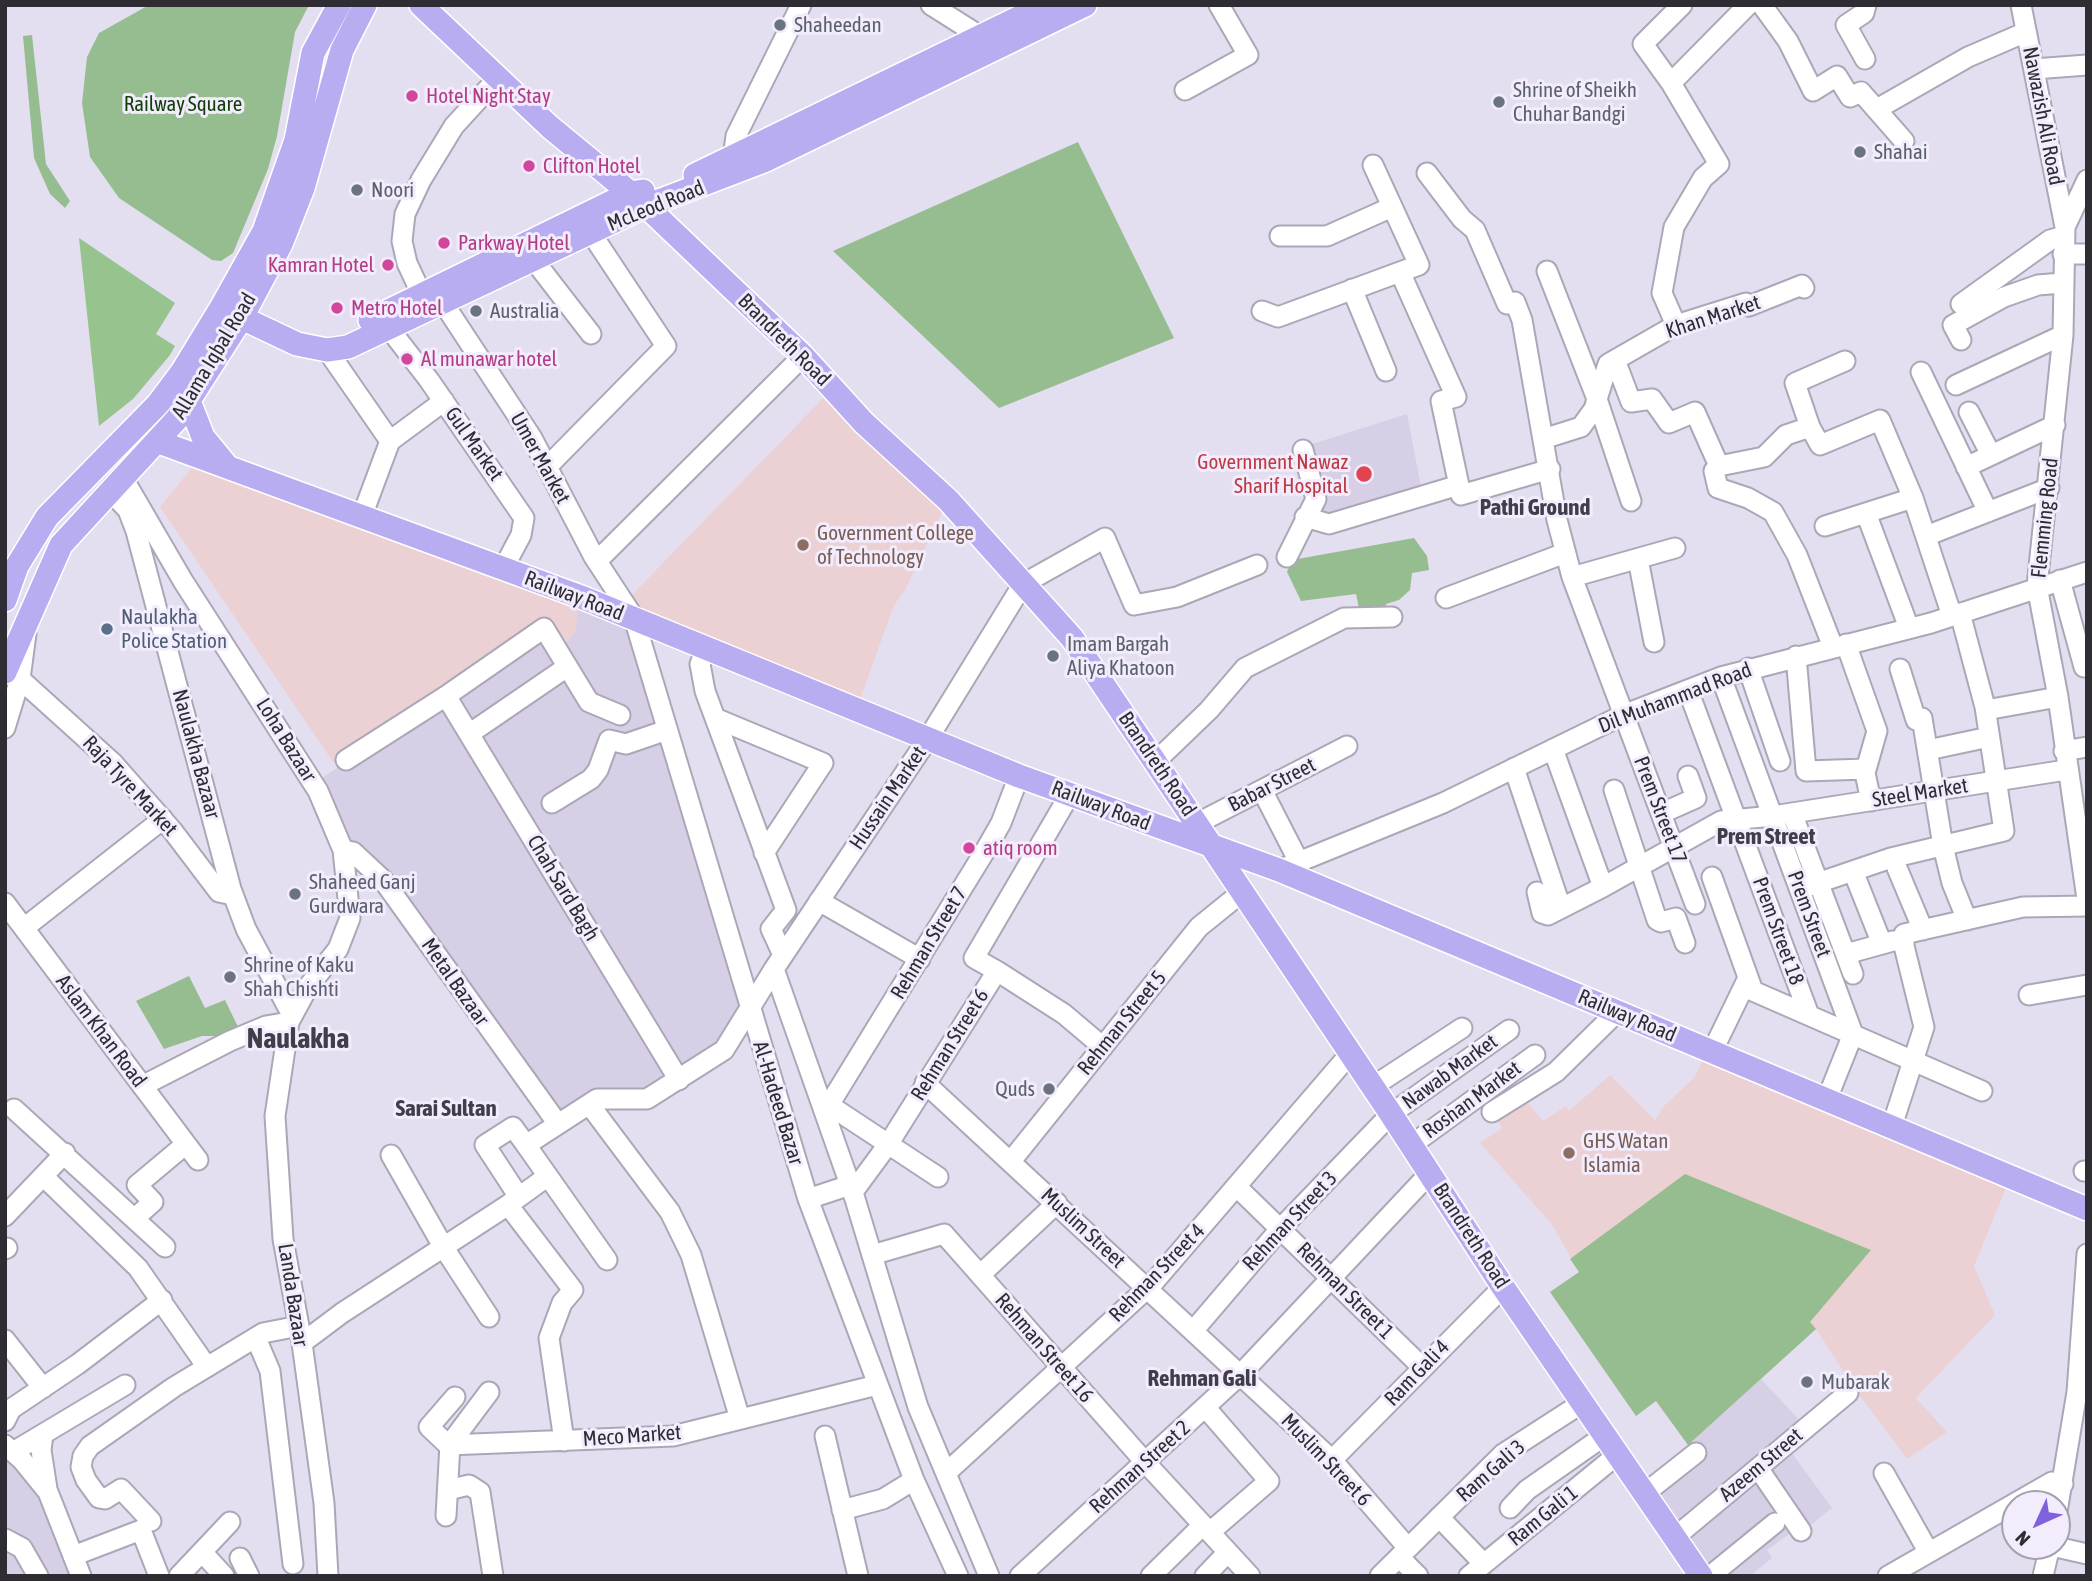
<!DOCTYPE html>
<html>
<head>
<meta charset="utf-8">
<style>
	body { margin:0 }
	#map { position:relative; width:2092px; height:1581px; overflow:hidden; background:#e4dff0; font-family:"Asap Condensed",sans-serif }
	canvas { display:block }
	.frame { position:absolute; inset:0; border:7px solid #2f2d33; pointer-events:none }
	.north { position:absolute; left:2001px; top:1490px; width:70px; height:70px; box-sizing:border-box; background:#f2ecfd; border:2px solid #a4a0ac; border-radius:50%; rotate:225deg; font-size:19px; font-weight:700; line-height:28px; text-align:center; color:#2f2d33 }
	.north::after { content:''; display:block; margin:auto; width:24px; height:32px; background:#8061dc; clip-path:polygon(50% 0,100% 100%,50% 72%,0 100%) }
</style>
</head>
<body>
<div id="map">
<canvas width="2092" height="1581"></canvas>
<div class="frame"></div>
<div class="north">N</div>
</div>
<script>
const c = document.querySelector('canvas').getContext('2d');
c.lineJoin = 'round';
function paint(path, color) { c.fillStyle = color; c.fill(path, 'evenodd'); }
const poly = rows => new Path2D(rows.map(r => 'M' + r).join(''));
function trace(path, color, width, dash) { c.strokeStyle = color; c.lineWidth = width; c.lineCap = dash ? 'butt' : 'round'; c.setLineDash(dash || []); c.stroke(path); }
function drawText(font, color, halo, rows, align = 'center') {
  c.font = font + ' "Asap Condensed",sans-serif'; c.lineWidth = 6; c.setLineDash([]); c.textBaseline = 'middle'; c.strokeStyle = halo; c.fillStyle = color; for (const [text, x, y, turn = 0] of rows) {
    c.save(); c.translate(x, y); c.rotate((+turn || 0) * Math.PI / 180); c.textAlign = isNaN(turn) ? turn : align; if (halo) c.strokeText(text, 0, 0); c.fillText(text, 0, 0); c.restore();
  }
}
paint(poly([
	[1407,414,1423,497,1322,523,1303,447],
	[580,595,634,618,749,1009,726,1046,647,1099,604,1099,558,1124,350,840,321,779],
	[1761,1379,1805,1426,1786,1445,1832,1508,1796,1537,1792,1532,1767,1550,1772,1558,1750,1576,1700,1576,1640,1488],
	[5,1445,22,1460,81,1576,5,1576]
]), '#d6cfe6');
paint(poly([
	[832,389,948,500,905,590,894,605,857,708,624,603],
	[194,465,581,597,575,633,558,652,544,629,346,760,333,762,160,507],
	[1706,1053,2011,1176,1974,1266,1995,1315,1916,1398,1947,1432,1907,1459,1854,1388,1816,1329,1688,1445,1656,1401,1636,1416,1550,1292,1579,1272,1553,1226,1480,1143,1502,1128,1492,1112,1521,1094,1543,1121,1566,1106,1569,1111,1610,1075,1655,1120,1664,1106,1694,1078]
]), '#ebd1d4');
paint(poly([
	[149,5,309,5,295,32,277,136,268,169,233,253,221,261,212,260,119,198,90,157,82,103,87,57,99,33],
	[32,35,46,164,70,201,65,208,50,194,34,158,23,36],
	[1078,142,1174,338,999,408,833,251],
	[1414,538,1427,556,1429,570,1412,573,1410,590,1399,600,1386,604,1383,617,1361,618,1356,594,1301,601,1287,572,1292,560],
	[189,976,205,1008,225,1000,239,1029,225,1036,202,1036,164,1049,136,1001],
	[1685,1174,1871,1250,1810,1322,1816,1329,1688,1445,1656,1401,1636,1416,1550,1292,1579,1272,1570,1259]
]), '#96bd8f');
paint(poly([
	[79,238,175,303,156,334,175,346,170,355,133,399,99,426]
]), '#96c38e');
const minor = poly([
	[931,5,980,36],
	[1762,5,1788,41,1813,91,1837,76,1850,97,1861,92,1904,141],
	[2021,5,2065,227,2063,335,2037,586,2058,697,2087,899],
	[1865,59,1846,25,1864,13,1866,5],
	[2034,69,2087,65],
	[1671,83,1748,5],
	[1185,90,1248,55,1219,5],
	[1877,109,1968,57,2026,32],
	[733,158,736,136,801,5],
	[1373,165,1419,265,1400,272,1456,397,1441,401,1461,495,1550,469],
	[1427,173,1462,219,1475,230,1507,304,1515,302,1522,320,1557,520,1572,577,1695,904],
	[2065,227,2087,180],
	[1280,236,1327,236,1392,207],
	[2063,254,2087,254],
	[533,259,591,334],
	[1547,271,1597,399,1631,501],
	[1352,289,1386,371],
	[421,293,407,263,402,241,405,214,421,180,454,126,497,79],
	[442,301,532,438,594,557,634,618,808,1199,914,1480,958,1576],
	[1961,304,2050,240,2064,236],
	[1262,311,1278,317,1400,272],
	[1676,325,1662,293,1674,227,1703,178,1719,164,1671,83,1643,44,1682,5],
	[388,327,429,380,524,518,521,535,503,569],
	[1961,340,1953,325,2004,297,2038,285,2062,283],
	[327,350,390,441],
	[1615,360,1631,402,1652,399,1669,423,1695,412,1719,466],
	[1921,372,1988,512],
	[1956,385,2063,335],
	[1969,412,1991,455],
	[1810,427,1795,383,1845,361],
	[1543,439,1581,427,1594,409,1608,364,1676,325,1746,303,1749,306,1802,285,1804,288],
	[547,467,666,346,591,233],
	[1966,467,2055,425],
	[123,478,183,581,318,791,343,850,350,918,338,949,308,987,289,1022,275,1116,283,1239,302,1343,324,1503,328,1576],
	[110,491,128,510,136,531,231,889,246,929,292,1015],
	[1866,513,1909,628],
	[362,516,390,441,444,401],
	[1305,517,1329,524,1459,485],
	[1825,526,1913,498],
	[1926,536,2049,488],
	[1287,557,1316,499,1303,450],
	[1638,559,1654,642],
	[597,561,803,356],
	[1572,577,1675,548],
	[2060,580,2084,667],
	[1446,598,1565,553],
	[1846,644,1877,731,1865,773,1871,801],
	[1833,647,1797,555,1773,512,1748,498,1718,488,1714,471,1719,466,1764,457,1786,435,1810,427,1820,445,1880,420,1913,498,1952,616],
	[706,649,700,664,705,691,786,910,771,929,783,955],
	[1796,656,1806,771,1866,769],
	[1748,668,1780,761],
	[1900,669,1916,720,1922,718,1943,846,1952,883,1967,920],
	[1721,677,1853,1034,1827,1099],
	[20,679,113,763,172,830,219,892,233,895],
	[1688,690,1809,1015],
	[446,696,679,1080],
	[1986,710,2058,697],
	[715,718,823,763,764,853],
	[5,728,20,679,26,634],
	[469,734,567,667],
	[1553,749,1603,887,1721,821,1773,816,2066,770],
	[1928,750,1989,737],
	[2064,751,2087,747],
	[346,760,446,696,544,628,589,702,620,715],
	[1156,761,1209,710,1245,668,1344,618,1392,617],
	[1514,768,1561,908],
	[1262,790,1299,862],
	[1614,790,1657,920,1661,922,1676,918,1685,943],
	[552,803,591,779,598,770,609,740,626,744,667,730],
	[1662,813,1696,798,1688,776],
	[1792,813,1853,974],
	[1196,824,1347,746],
	[343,850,353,852,383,880,558,1124],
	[1897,868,1923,930],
	[1279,870,1443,803,1623,715,1721,677,1931,623,2087,572],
	[1853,871,1882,944],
	[1712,877,1753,991,1982,1091],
	[1800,889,1891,858,2004,831,1985,707,1960,613],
	[1537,892,1542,913,1548,915,1603,887],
	[819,901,920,959],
	[5,903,198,1160],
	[24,928,163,819],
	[1846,954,1893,941],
	[774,969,855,1199,918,1407,989,1576],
	[997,971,1064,1014,1103,1047],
	[2029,995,2087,985],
	[1712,1052,1747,980],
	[925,1083,1332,1460,1408,1548],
	[142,1086,230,1041,266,1026,289,1022],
	[1372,1087,1462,1028],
	[820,1099,938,1177],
	[589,1104,670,1212,691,1255,740,1419],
	[829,1105,985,851,1001,823,1019,776],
	[14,1109,165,1247],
	[1492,1112,1556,1072,1617,1012],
	[1892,1126,1924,1027,1904,946,1904,934,2023,907,2087,906],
	[526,1145,607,1260],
	[1410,1146,1535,1055],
	[391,1155,444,1248,489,1317],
	[1011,1161,1199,927,1241,893],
	[2084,1171,2087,1171],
	[43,1176,138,1268,207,1367],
	[548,1176,508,1205,573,1290,562,1303,549,1338,564,1441],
	[1237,1187,1422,1367],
	[853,1192,889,1143,997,971,974,958,1070,794],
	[519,1197,485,1145,513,1127,526,1145,597,1099,647,1099,724,1050,774,969,929,737,1023,584,1105,538,1134,605,1177,597,1257,565],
	[808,1199,850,1185],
	[5,1216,65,1153],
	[136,1217,153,1202,137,1185,186,1144],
	[5,1249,7,1248],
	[872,1255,944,1234,1145,1462,1250,1576],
	[980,1275,1057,1203],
	[1193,1331,1281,1228,1391,1114,1509,1030],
	[256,1338,270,1371,293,1564],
	[5,1340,43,1388],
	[302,1343,342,1313,508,1205],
	[455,1397,429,1427,448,1445,673,1436,877,1385],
	[1205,1407,1269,1481,1210,1532],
	[5,1421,11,1409,78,1364,162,1300],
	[43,1434,41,1450,47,1489],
	[825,1436,858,1576],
	[5,1445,22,1460,48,1492,81,1576],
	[13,1452,125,1385],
	[1332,1460,1503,1287],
	[1758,1468,1801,1531],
	[946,1473,1153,1283,1349,1055],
	[1884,1473,1928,1551],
	[448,1490,469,1485,480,1492,493,1576],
	[1644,1494,1696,1453],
	[1510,1508,1527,1490,1604,1436],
	[842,1510,883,1499,914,1480],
	[2057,1512,2077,1392,2087,1254],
	[446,1516,450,1444,489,1392],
	[1439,1517,1484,1564],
	[151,1521,121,1489,105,1499,99,1498,86,1480,81,1467,83,1456,90,1446,174,1387,263,1333,299,1326],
	[1674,1538,1848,1393],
	[5,1539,22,1548,38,1576],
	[2052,1546,2087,1554],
	[202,1552,224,1576],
	[73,1556,141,1530,159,1576],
	[1399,1557,1418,1576],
	[240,1558,249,1576],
	[179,1576,230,1522],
	[1020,1576,1240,1375,1430,1173],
	[1151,1576,1203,1525],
	[1205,1576,1228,1552],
	[1380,1576,1503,1454,1582,1403],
	[1469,1576,1617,1455],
	[1710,1576,1775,1523],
	[1888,1576,2052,1482,2063,1484],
	[2043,1576,2050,1546]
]);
const major = poly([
	[421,5,550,127,646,206,733,289,803,356,864,423,948,500,1072,638,1391,1114,1503,1287,1701,1576],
	[695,175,1045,5],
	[221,308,297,344,327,350,348,347,646,206,766,160,1085,5],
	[370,320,630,193,643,191],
	[189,401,203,437,226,465],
	[159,442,581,597,1019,776,1279,870,2087,1209],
	[5,600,17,566,47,517,158,404,182,372,221,308,264,231,296,140,313,53,339,5],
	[5,672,61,545,177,419,241,319,281,244,303,188,342,50,365,5]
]);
trace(minor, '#aca7b7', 23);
trace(major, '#fff', 26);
trace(minor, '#fff', 19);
trace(major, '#b8adf1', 23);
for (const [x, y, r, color] of [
	[780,25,7,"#6b7280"],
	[412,96,7,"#d1479c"],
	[1499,102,7,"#6b7280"],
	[1860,152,7,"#6b7280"],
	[529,166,7,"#d1479c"],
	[357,190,7,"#6b7280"],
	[444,243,7,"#d1479c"],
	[388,265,7,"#d1479c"],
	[337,308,7,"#d1479c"],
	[476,311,7,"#6b7280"],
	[407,359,7,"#d1479c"],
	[1364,474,9,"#e0444e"],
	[803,545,7,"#8d6e63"],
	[107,629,7,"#5c6f8a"],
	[1053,656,7,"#6b7280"],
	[969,848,7,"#d1479c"],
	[295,894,7,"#6b7280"],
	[230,977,7,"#6b7280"],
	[1049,1089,7,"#6b7280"],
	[1569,1153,7,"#8d6e63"],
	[1807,1382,7,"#6b7280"]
]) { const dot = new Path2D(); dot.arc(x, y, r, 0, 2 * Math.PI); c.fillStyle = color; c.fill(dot); trace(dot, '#f2ecfd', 2.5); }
drawText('21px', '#5b616d', '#f2ecfd', [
	["Shaheedan",794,25],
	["Shrine of Sheikh",1513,90],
	["Chuhar Bandgi",1513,114],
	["Shahai",1874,152],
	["Noori",371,190],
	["Australia",490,311],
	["Imam Bargah",1067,644],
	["Aliya Khatoon",1067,668],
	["Shaheed Ganj",309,882],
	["Gurdwara",309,906],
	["Shrine of Kaku",244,965],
	["Shah Chishti",244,989],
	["Quds",1035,1089,"right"],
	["Mubarak",1821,1382]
], 'left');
drawText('21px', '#b23c85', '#f2ecfd', [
	["Hotel Night Stay",426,96],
	["Clifton Hotel",543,166],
	["Parkway Hotel",458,243],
	["Kamran Hotel",374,265,"right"],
	["Metro Hotel",351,308],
	["Al munawar hotel",421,359],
	["atiq room",983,848]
], 'left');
drawText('21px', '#113d08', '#f2ecfd', [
	["Railway Square",183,104]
]);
drawText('21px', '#2f2d33', '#f2ecfd', [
	["Nawazish Ali Road",2043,116,79],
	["McLeod Road",656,206,-22],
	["Khan Market",1713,317,-18],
	["Brandreth Road",784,340,45],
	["Allama Iqbal Road",214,356,-59],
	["Gul Market",474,444,55],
	["Umer Market",540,458,61],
	["Flemming Road",2045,518,-84],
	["Railway Road",574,596,21],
	["Dil Muhammad Road",1675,698,-21],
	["Loha Bazaar",286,740,58],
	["Naulakha Bazaar",196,754,75],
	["Brandreth Road",1157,764,56],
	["Babar Street",1272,785,-27],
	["Raja Tyre Market",130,786,47],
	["Steel Market",1920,793,-9],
	["Hussain Market",888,798,-56],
	["Railway Road",1101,806,21],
	["Prem Street 17",1660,810,69],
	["Chah Sard Bagh",563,888,59],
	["Prem Street",1809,914,70],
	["Prem Street 18",1778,931,70],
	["Rehman Street 7",929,943,-59],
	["Metal Bazaar",455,982,55],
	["Railway Road",1627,1016,23],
	["Rehman Street 5",1122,1023,-51],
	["Aslam Khan Road",101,1031,53],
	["Rehman Street 6",950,1045,-58],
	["Nawab Market",1450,1072,-36],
	["Roshan Market",1472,1100,-36],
	["Al-Hadeed Bazar",778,1103,73],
	["Rehman Street 3",1290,1221,-47],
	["Muslim Street",1083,1228,43],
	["Brandreth Road",1471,1236,57],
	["Rehman Street 4",1157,1273,-46],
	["Rehman Street 1",1345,1291,45],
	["Landa Bazaar",293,1295,81],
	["Rehman Street 16",1044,1348,49],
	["Ram Gali 4",1417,1373,-46],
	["Meco Market",632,1436,-4],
	["Muslim Street 6",1326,1460,46],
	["Azeem Street",1761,1465,-40],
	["Rehman Street 2",1140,1467,-42],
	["Ram Gali 3",1491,1471,-41],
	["Ram Gali 1",1543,1516,-39]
]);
drawText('21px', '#be3a42', '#f2ecfd', [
	["Government Nawaz",1348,462],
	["Sharif Hospital",1348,486]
], 'right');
drawText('21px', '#785e54', '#f2ecfd', [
	["Government College",817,533],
	["of Technology",817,557],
	["GHS Watan",1583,1141],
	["Islamia",1583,1165]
], 'left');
drawText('21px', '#4e5e75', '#f2ecfd', [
	["Naulakha",121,617],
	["Police Station",121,641]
], 'left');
drawText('bold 23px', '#423d4b', '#f2ecfd', [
	["Pathi Ground",1535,508],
	["Prem Street",1766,837],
	["Sarai Sultan",446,1109],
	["Rehman Gali",1202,1379]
]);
drawText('bold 28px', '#423d4b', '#f2ecfd', [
	["Naulakha",298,1039]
]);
</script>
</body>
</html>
